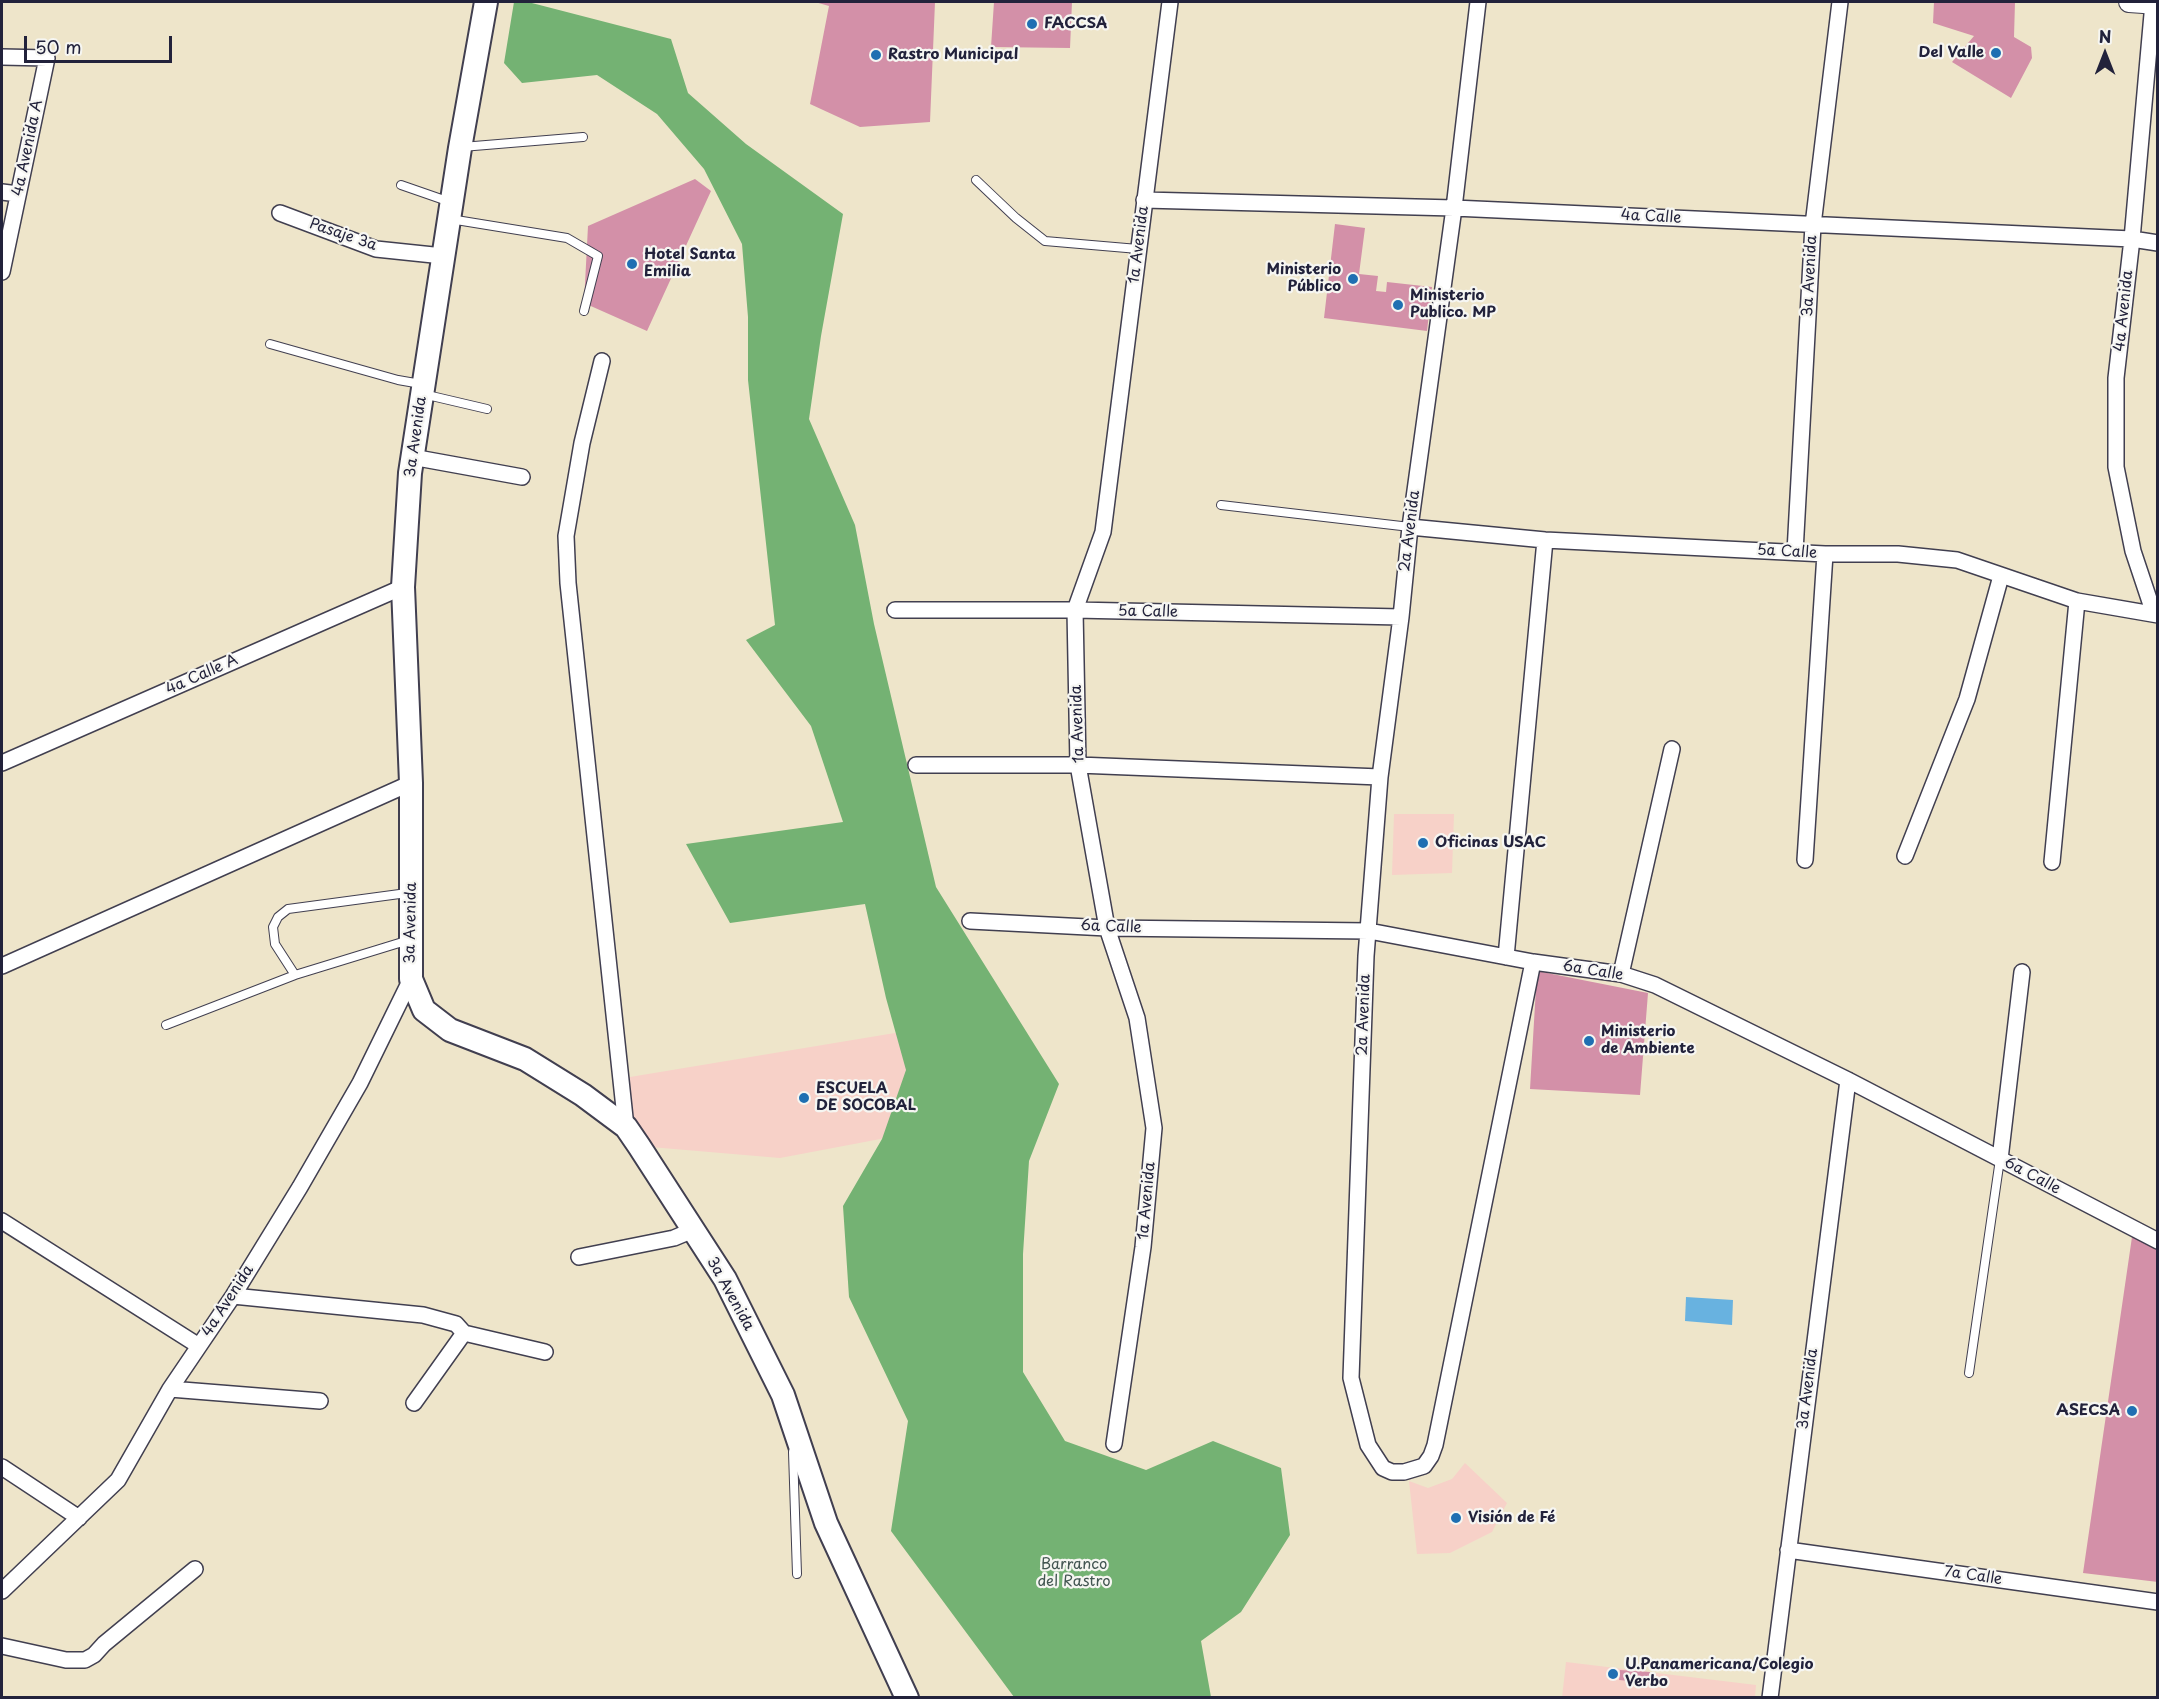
<!DOCTYPE html>
<html>
<head>
<meta charset="utf-8">
<style>
	body { margin:0 }
	#map { position:relative; width:2159px; height:1699px; overflow:hidden; background:#eee5ca; font-family:"Playpen Sans",sans-serif }
	canvas { display:block }
	.frame { position:absolute; inset:0; border:3px solid #22223b; pointer-events:none }
	.north { position:absolute; left:2075px; top:24px; width:60px; height:60px; -webkit-text-stroke:4px #f6f6f2; paint-order:stroke; rotate:0deg; font-size:16px; font-weight:700; line-height:24px; text-align:center; color:#22223b }
	.north::after { content:''; display:block; margin:auto; width:21px; height:27px; background:#22223b; clip-path:polygon(50% 0,100% 100%,50% 72%,0 100%) }
	.scale { position:absolute; left:24px; top:36px; width:148px; height:27px; box-sizing:border-box; border:3px solid #22223b; border-top:0; padding-left:8px; font-size:18px; line-height:21px; white-space:nowrap; color:#22223b; -webkit-text-stroke:4px #f6f6f2; paint-order:stroke }
</style>
</head>
<body>
<div id="map">
<canvas width="2159" height="1699"></canvas>
<div class="frame"></div>
<div class="north">N</div>
<div class="scale">50 m</div>
</div>
<script>
const c = document.querySelector('canvas').getContext('2d');
c.lineJoin = 'round';
function paint(path, color) { c.fillStyle = color; c.fill(path, 'evenodd'); }
const poly = rows => new Path2D(rows.map(r => 'M' + r).join(''));
function trace(path, color, width, dash) { c.strokeStyle = color; c.lineWidth = width; c.lineCap = dash ? 'butt' : 'round'; c.setLineDash(dash || []); c.stroke(path); }
function drawText(font, color, halo, rows, align = 'center') {
  c.font = font + ' "Playpen Sans",sans-serif'; c.lineWidth = 4.5; c.setLineDash([]); c.textBaseline = 'middle'; c.strokeStyle = halo; c.fillStyle = color; for (const [text, x, y, turn = 0] of rows) {
    c.save(); c.translate(x, y); c.rotate((+turn || 0) * Math.PI / 180); c.textAlign = isNaN(turn) ? turn : align; if (halo) c.strokeText(text, 0, 0); c.fillText(text, 0, 0); c.restore();
  }
}
paint(poly([
	[1394,814,1454,814,1452,873,1392,875],
	[961,1022,986,1119,780,1158,639,1146,624,1078],
	[1465,1463,1507,1503,1492,1532,1450,1553,1417,1554,1409,1481,1428,1488,1452,1479],
	[1566,1662,1756,1685,1755,1697,1562,1698]
]), '#f7d1c8');
paint(poly([
	[514,2,528,2,671,39,688,93,746,144,843,214,821,336,809,419,855,525,874,624,936,887,1059,1084,1029,1161,1023,1254,1023,1372,1065,1441,1146,1470,1213,1441,1281,1468,1290,1535,1241,1612,1201,1641,1211,1697,1014,1697,891,1531,908,1421,849,1297,843,1206,882,1139,906,1070,886,998,865,904,730,923,686,844,843,822,811,726,746,640,775,625,748,380,748,317,742,244,704,169,657,114,597,75,522,83,504,63]
]), '#74b273');
paint(poly([
	[1686,1297,1733,1300,1732,1325,1685,1321]
]), '#68b2e0');
paint(poly([
	[815,2,935,2,930,122,860,127,810,104,829,6],
	[994,2,1072,2,1070,48,991,47],
	[1934,2,2015,2,2014,37,2031,47,2032,58,2011,98,1952,62,1974,36,1933,23],
	[695,179,711,191,647,331,584,303,588,226],
	[1335,224,1365,228,1359,274,1378,276,1376,291,1386,292,1387,282,1432,287,1427,331,1324,318],
	[1537,971,1648,993,1640,1095,1530,1089],
	[2132,1237,2158,1249,2158,1582,2083,1573],
	[1620,1670,1650,1672,1649,1683,1619,1680]
]), '#d390a8');
const service = poly([
	[462,147,583,137],
	[976,180,1016,218,1045,241,1138,249],
	[401,185,450,202],
	[450,219,567,238,598,256,584,311],
	[270,344,398,380,421,384],
	[423,394,487,409],
	[1221,505,1410,527],
	[407,893,288,909,278,917,273,927,275,944,295,975,409,940],
	[166,1025,295,975],
	[1969,1373,2000,1159],
	[793,1452,797,1574]
]);
const minor = poly([
	[1478,2,1454,208,1410,527,1401,617,1380,777,1366,956,1351,1378,1368,1445,1383,1468,1392,1472,1404,1472,1424,1466,1431,1456,1435,1445,1533,962],
	[2153,3,2132,239,2116,378,2116,467,2133,551,2154,614],
	[2,57,47,58,2,272],
	[2,192,18,194],
	[1144,200,1454,208,2132,239,2158,243],
	[280,213,376,249,443,256],
	[602,361,582,443,566,536,568,583,626,1127],
	[412,457,522,477],
	[1410,527,1545,540,1825,554,1898,554,1957,560,2077,601,2158,615],
	[1795,552,1813,225,1840,2],
	[895,610,1075,610,1401,617],
	[2,763,403,587],
	[916,765,1078,765,1380,777],
	[1905,856,1967,699,2001,576],
	[1805,860,1825,554],
	[2052,862,2077,601],
	[970,921,1107,928,1369,931,1533,962,1621,974,1655,985,1848,1080,2158,1241],
	[1506,957,1545,540],
	[2,966,411,783],
	[1621,974,1672,749],
	[2000,1159,2022,972],
	[2,1221,199,1346],
	[579,1257,674,1238,693,1230],
	[233,1296,423,1315,456,1324,464,1333,545,1352],
	[170,1389,320,1401],
	[414,1403,464,1333],
	[1114,1444,1143,1247,1154,1128,1137,1018,1107,928,1078,765,1075,610,1103,532,1170,2],
	[2,1467,79,1518],
	[1788,1550,2158,1602],
	[2,1591,118,1480,170,1389,233,1296,300,1187,360,1083,411,979],
	[2,1646,66,1660,85,1660,94,1655,104,1644,195,1569],
	[1770,1698,1848,1080]
]);
const tertiary = poly([
	[2129,2,2158,4]
]);
const secondary = poly([
	[486,2,460,148,410,473,403,587,411,783,411,979,424,1010,450,1030,525,1059,583,1095,626,1127,639,1146,725,1279,783,1395,826,1523,907,1698]
]);
trace(service, '#413f50', 10);
trace(minor, '#413f50', 18);
trace(tertiary, '#413f50', 22);
trace(secondary, '#413f50', 26);
trace(service, '#fff', 8);
trace(minor, '#fff', 15);
trace(tertiary, '#fff', 20);
trace(secondary, '#fff', 22);
for (const [x, y, r, color] of [
	[1032,24,6,"#1f6fb2"],
	[1996,53,6,"#1f6fb2"],
	[876,55,6,"#1f6fb2"],
	[632,264,6,"#1f6fb2"],
	[1353,279,6,"#1f6fb2"],
	[1398,305,6,"#1f6fb2"],
	[1423,843,6,"#1f6fb2"],
	[1589,1041,6,"#1f6fb2"],
	[804,1098,6,"#1f6fb2"],
	[2132,1411,6,"#1f6fb2"],
	[1456,1518,6,"#1f6fb2"],
	[1613,1674,6,"#1f6fb2"]
]) { const dot = new Path2D(); dot.arc(x, y, r, 0, 2 * Math.PI); c.fillStyle = color; c.fill(dot); trace(dot, '#f6f6f2', 2); }
drawText('bold 15px', '#22223b', '#f6f6f2', [
	["FACCSA",1044,24],
	["Del Valle",1984,53,"right"],
	["Rastro Municipal",888,55],
	["Hotel Santa",644,255],
	["Emilia",644,272],
	["Ministerio",1341,270,"right"],
	["Público",1341,287,"right"],
	["Ministerio",1410,296],
	["Publico. MP",1410,313],
	["Oficinas USAC",1435,843],
	["Ministerio",1601,1032],
	["de Ambiente",1601,1049],
	["ESCUELA",816,1089],
	["DE SOCOBAL",816,1106],
	["ASECSA",2120,1411,"right"],
	["Visión de Fé",1468,1518],
	["U.Panamericana/Colegio",1625,1665],
	["Verbo",1625,1682]
], 'left');
drawText('15px', '#22223b', '#f6f6f2', [
	["4a Avenida A",28,148,-78],
	["4a Calle",1651,217,3],
	["Pasaje 3a",343,235,19],
	["1a Avenida",1139,245,-83],
	["3a Avenida",1810,276,-87],
	["4a Avenida",2124,311,-84],
	["3a Avenida",416,437,-82],
	["2a Avenida",1410,531,-83],
	["5a Calle",1787,552,3],
	["5a Calle",1148,612,1],
	["4a Calle A",202,675,-24],
	["1a Avenida",1078,724,-92],
	["3a Avenida",411,923,-89],
	["6a Calle",1111,927,2],
	["6a Calle",1593,971,9],
	["2a Avenida",1364,1015,-88],
	["6a Calle",2032,1176,28],
	["1a Avenida",1147,1201,-85],
	["3a Avenida",730,1294,61],
	["4a Avenida",228,1301,-57],
	["3a Avenida",1808,1389,-83],
	["7a Calle",1973,1576,8]
]);
drawText('15px', '#435652', '#f6f6f2', [
	["Barranco",1074,1565],
	["del Rastro",1074,1582]
]);
</script>
</body>
</html>
